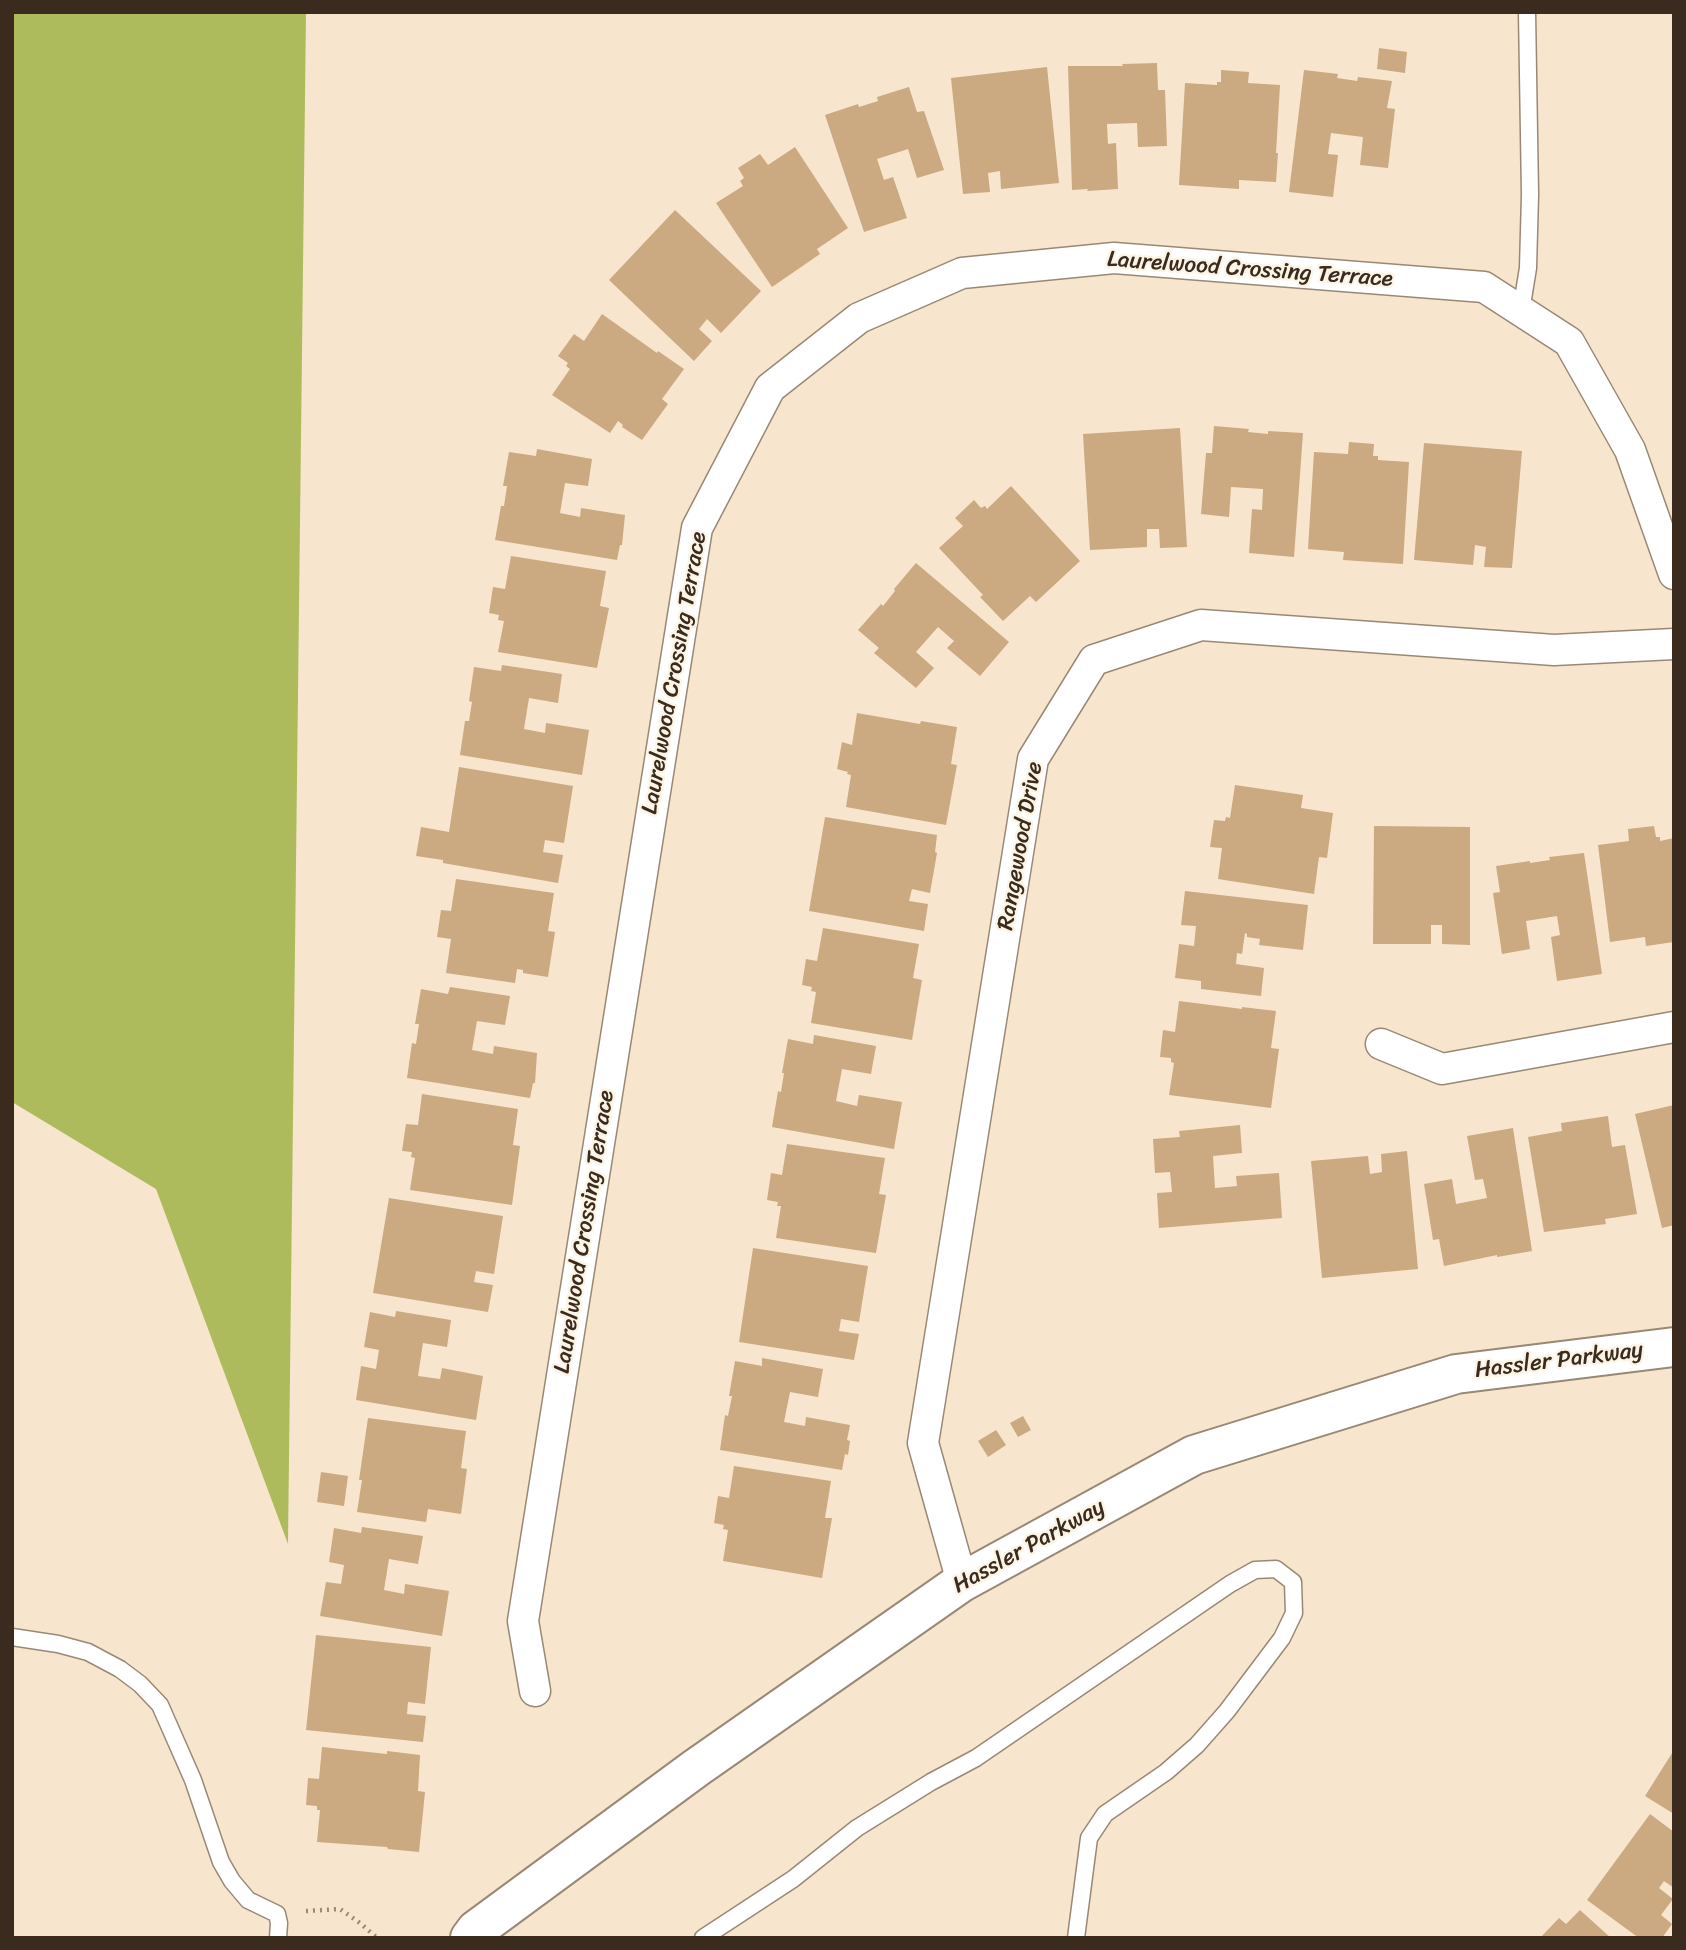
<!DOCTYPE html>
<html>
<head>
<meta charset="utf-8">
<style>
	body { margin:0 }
	#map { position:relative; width:1686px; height:1950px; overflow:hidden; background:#f7e6cd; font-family:Sriracha,sans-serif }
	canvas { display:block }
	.frame { position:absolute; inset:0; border:14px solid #3b2a1e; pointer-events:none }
</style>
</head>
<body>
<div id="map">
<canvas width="1686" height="1950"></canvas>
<div class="frame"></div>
</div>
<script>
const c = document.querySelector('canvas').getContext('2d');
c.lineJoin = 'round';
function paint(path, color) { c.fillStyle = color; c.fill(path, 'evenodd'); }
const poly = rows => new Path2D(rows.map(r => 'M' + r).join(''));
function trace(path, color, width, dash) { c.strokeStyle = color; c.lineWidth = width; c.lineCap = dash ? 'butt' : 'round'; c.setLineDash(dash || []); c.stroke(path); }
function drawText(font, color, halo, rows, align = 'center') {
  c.font = font + ' Sriracha,sans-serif'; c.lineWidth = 5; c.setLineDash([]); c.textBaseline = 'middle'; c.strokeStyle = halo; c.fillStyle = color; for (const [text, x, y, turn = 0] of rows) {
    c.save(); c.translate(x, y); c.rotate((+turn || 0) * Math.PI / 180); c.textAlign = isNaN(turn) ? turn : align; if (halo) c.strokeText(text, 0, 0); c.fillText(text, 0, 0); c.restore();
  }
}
paint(poly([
	[12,12,306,12,288,1544,156,1189,12,1102]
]), '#aebb5d');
paint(poly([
	[1379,48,1407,52,1405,73,1377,69],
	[1157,63,1158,90,1165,90,1167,146,1138,147,1137,123,1107,124,1108,144,1116,143,1118,189,1087,191,1088,189,1072,190,1068,66,1123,66,1122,64],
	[1047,67,1059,183,1001,189,1000,171,988,173,990,192,963,194,951,78],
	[1221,70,1249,72,1248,83,1280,85,1276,153,1278,153,1276,182,1239,180,1239,189,1179,185,1185,83,1217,85,1217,82,1221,82],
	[1304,70,1338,74,1337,78,1357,81,1358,77,1392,81,1387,108,1395,109,1388,168,1360,165,1363,137,1331,133,1328,154,1338,155,1333,197,1289,192],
	[909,87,917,112,924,111,944,170,917,178,908,149,877,159,884,180,893,177,907,218,864,232,825,115,858,104,859,107,878,101,877,97],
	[795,147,848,228,817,249,820,254,772,287,716,203,743,186,740,181,744,178,738,168,760,154,768,165],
	[675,210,761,291,721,333,707,319,699,329,712,341,694,361,609,280],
	[602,314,657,353,658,351,684,369,662,399,668,404,642,440,622,427,623,425,618,421,610,433,552,395,570,369,566,366,568,363,558,356,574,334,584,341],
	[1214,426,1249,429,1248,432,1268,434,1268,431,1303,433,1294,557,1249,553,1252,509,1262,510,1263,489,1231,487,1229,517,1201,514,1206,453,1212,453],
	[1180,428,1187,547,1160,548,1159,529,1147,529,1147,547,1090,550,1083,434],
	[1349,442,1374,444,1373,456,1378,456,1378,460,1409,462,1403,564,1343,560,1344,552,1308,549,1314,452,1348,454],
	[1424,443,1522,451,1512,568,1484,567,1486,547,1475,545,1473,565,1414,560],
	[537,449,592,459,588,486,565,483,560,513,580,517,581,508,625,515,622,545,620,545,617,560,495,540,501,506,504,506,507,486,503,486,509,452,536,456],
	[1011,486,1080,561,1036,602,1030,596,1003,621,980,597,983,595,939,548,963,526,955,518,974,500,981,508,985,506,987,509],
	[511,556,606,571,600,606,609,608,597,668,498,652,504,621,498,620,499,615,489,613,493,587,505,589],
	[916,563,1009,642,980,676,947,648,954,641,938,627,916,652,934,668,916,688,874,653,879,648,858,630,881,604,883,606,895,591,894,589],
	[502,665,562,674,558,703,529,698,524,729,545,733,546,723,589,730,582,775,460,755,465,721,469,721,472,702,469,701,474,667,501,671],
	[857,713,920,724,921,721,957,727,951,764,957,765,946,825,846,807,851,775,847,774,848,772,837,769,842,742,852,745],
	[459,767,573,786,564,843,545,840,543,852,563,855,558,883,443,863,443,860,416,856,421,827,449,832],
	[1235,785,1303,795,1301,808,1333,813,1327,858,1319,857,1314,894,1218,879,1222,848,1210,847,1214,820,1225,821,1226,817,1230,818],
	[825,817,937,835,935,852,937,853,930,893,912,889,909,901,928,904,924,931,809,911],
	[1374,826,1470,827,1470,945,1442,944,1442,925,1431,925,1431,944,1373,944],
	[1654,826,1656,837,1660,837,1660,841,1674,838,1674,942,1646,946,1645,937,1610,942,1598,845,1629,841,1628,829],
	[1584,853,1602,974,1557,981,1551,937,1560,935,1557,916,1526,921,1530,949,1502,954,1493,893,1500,892,1496,866,1530,861,1530,863,1550,860,1549,857],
	[456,879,554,893,548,931,555,932,548,977,523,973,523,970,517,969,515,983,446,973,451,939,437,937,441,910,451,911],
	[1185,891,1308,905,1303,950,1259,945,1260,939,1247,937,1247,934,1245,933,1242,954,1237,953,1236,964,1264,968,1261,996,1201,989,1201,981,1175,978,1179,944,1194,946,1196,926,1181,925],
	[823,928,919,944,913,978,922,980,912,1040,811,1023,816,992,811,991,812,987,802,985,806,959,817,961],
	[450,987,510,996,505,1025,477,1021,472,1050,493,1054,494,1046,537,1053,535,1083,533,1083,530,1098,407,1078,412,1043,416,1044,419,1024,415,1024,421,989,448,994],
	[1179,1001,1242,1009,1242,1007,1276,1011,1271,1048,1279,1049,1271,1108,1169,1095,1174,1063,1171,1062,1171,1058,1160,1057,1163,1030,1175,1032],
	[814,1035,876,1046,871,1074,842,1069,836,1101,857,1106,859,1095,902,1102,894,1149,772,1127,778,1091,781,1092,784,1073,782,1073,788,1039,813,1044],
	[422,1094,518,1109,513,1145,520,1146,512,1205,410,1190,415,1158,411,1157,412,1152,402,1151,406,1124,418,1125],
	[1674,1105,1674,1225,1662,1228,1635,1114],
	[1608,1116,1612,1147,1625,1145,1637,1214,1605,1219,1606,1224,1544,1232,1528,1137,1562,1131,1561,1123],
	[1240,1125,1242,1153,1213,1156,1215,1188,1237,1186,1236,1176,1279,1173,1282,1218,1159,1228,1157,1193,1172,1192,1170,1172,1155,1173,1153,1139,1180,1137,1179,1131],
	[1513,1128,1532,1251,1497,1257,1497,1255,1444,1266,1439,1239,1433,1240,1424,1184,1452,1179,1456,1204,1487,1198,1483,1179,1475,1180,1467,1136],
	[787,1144,885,1158,879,1194,886,1195,876,1253,776,1238,781,1206,777,1206,778,1202,767,1200,771,1173,782,1175],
	[1407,1151,1418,1269,1322,1278,1311,1161,1368,1156,1370,1174,1382,1172,1381,1154],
	[389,1198,503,1216,494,1274,476,1271,474,1282,493,1285,488,1312,373,1293],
	[753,1248,868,1266,859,1322,841,1319,839,1331,859,1334,854,1360,739,1342],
	[396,1311,451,1320,447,1347,423,1343,418,1376,440,1379,442,1368,483,1376,476,1420,356,1400,361,1366,376,1369,379,1350,364,1347,370,1312,395,1317],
	[762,1358,823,1369,818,1397,790,1392,784,1422,805,1426,806,1417,850,1425,847,1440,850,1441,848,1455,845,1454,842,1470,720,1450,725,1415,728,1416,732,1396,729,1396,735,1361,762,1366],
	[1023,1416,1031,1430,1018,1437,1010,1423],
	[368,1418,466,1431,461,1468,467,1469,461,1514,428,1509,426,1522,357,1512,362,1480,359,1480],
	[996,1430,1006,1445,988,1457,978,1441],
	[734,1466,831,1481,825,1518,832,1518,822,1578,723,1561,728,1530,723,1529,724,1525,714,1523,718,1496,729,1498],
	[321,1472,348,1476,344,1506,317,1502],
	[362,1527,423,1536,418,1564,389,1559,384,1590,404,1594,405,1584,449,1591,442,1636,320,1616,326,1582,341,1584,344,1565,329,1562,334,1528,361,1533],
	[316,1635,431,1647,425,1704,408,1702,407,1714,426,1716,423,1742,306,1730],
	[322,1747,387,1754,387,1751,420,1755,418,1791,425,1792,419,1852,388,1849,387,1847,317,1842,320,1810,317,1810,317,1806,306,1805,308,1778,319,1779],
	[1674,1750,1674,1814,1645,1796],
	[1650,1814,1674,1832,1674,1888,1664,1881,1659,1888,1673,1899,1661,1915,1672,1924,1662,1938,1639,1938,1587,1900],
	[1580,1910,1611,1938,1540,1938,1559,1918,1566,1924]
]), '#cba981');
const service = poly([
	[1521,311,1528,268,1530,195,1527,12],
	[12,1637,58,1644,88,1652,120,1669,140,1684,160,1705,193,1780,221,1862,232,1881,248,1900,277,1914,279,1923,278,1938],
	[703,1938,793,1879,857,1828,931,1782,976,1758,1230,1584,1255,1570,1276,1569,1293,1582,1294,1613,1282,1638,1227,1711,1197,1745,1166,1772,1105,1814,1089,1838,1076,1938]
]);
const minor = poly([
	[1381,1044,1442,1069,1674,1027],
	[962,1582,923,1443,1033,759,1094,660,1201,625,1554,650,1674,644],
	[535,1691,523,1621,697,528,770,388,859,318,962,273,1114,258,1484,287,1569,342,1630,450,1674,574]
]);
const tertiary = poly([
	[470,1938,476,1930,696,1768,962,1582,1194,1455,1456,1374,1674,1347]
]);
trace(service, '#998876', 19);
trace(minor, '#998876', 33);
trace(tertiary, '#998876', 42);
trace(poly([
	[306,1911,340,1909,360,1923,376,1937]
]), '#998876', 4.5, [2, 5]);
trace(service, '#fff', 16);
trace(minor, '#fff', 30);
trace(tertiary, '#fff', 38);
drawText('23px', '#3b2a1e', '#fcf5e5', [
	["Laurelwood Crossing Terrace",1250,270,4],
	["Laurelwood Crossing Terrace",675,673,-80],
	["Rangewood Drive",1021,846,-80],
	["Laurelwood Crossing Terrace",585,1232,-81],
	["Hassler Parkway",1559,1361,-7],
	["Hassler Parkway",1029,1547,-29]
]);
</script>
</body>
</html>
